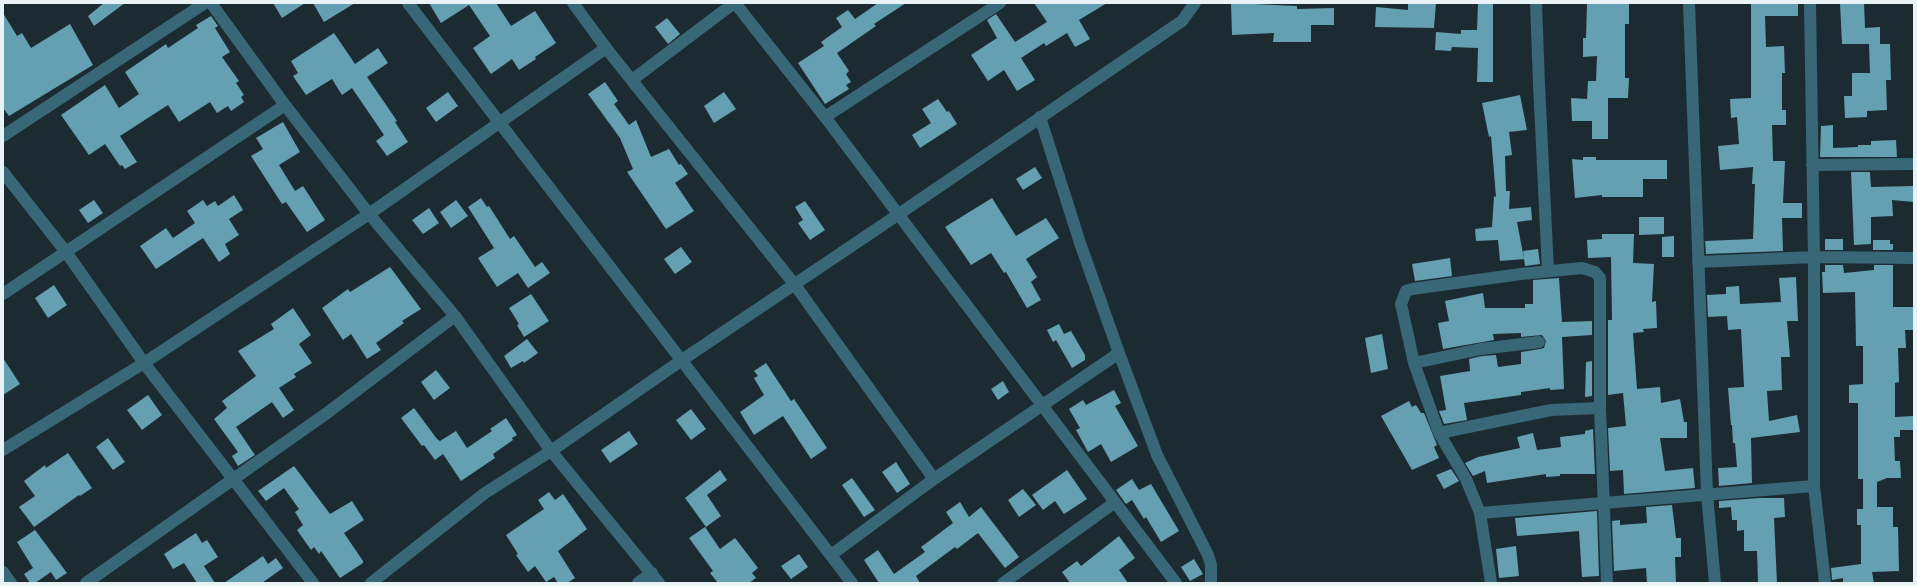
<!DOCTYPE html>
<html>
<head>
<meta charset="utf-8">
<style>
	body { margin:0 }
	#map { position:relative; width:1917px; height:586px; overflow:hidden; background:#1c2b31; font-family:Lato,sans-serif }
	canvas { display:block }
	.frame { position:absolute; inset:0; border:4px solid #e9f3f7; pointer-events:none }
</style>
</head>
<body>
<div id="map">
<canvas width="1917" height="586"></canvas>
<div class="frame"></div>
</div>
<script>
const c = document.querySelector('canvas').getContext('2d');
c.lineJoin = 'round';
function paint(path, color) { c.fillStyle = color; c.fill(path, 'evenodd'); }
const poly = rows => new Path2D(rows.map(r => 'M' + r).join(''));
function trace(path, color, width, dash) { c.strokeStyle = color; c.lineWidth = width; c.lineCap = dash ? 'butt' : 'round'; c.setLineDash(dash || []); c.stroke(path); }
paint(poly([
	[104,3,125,3,94,26,88,16],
	[273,3,305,3,282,18],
	[313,3,355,3,324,22],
	[429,3,496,3,511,26,535,11,556,43,535,57,536,59,519,70,512,59,491,74,473,48,490,36,469,5,441,23],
	[878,3,906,3,874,24,876,26,837,53,849,71,846,74,851,82,846,85,849,89,825,104,798,63,824,46,821,42,842,27,836,18,848,10,855,19],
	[1034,3,1107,3,1079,20,1090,39,1075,47,1067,33,1046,46,1044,43,1021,58,1035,80,1017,91,1004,70,988,81,971,55,997,38,987,20,996,14,1015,42,1047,22],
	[1231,3,1297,6,1297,9,1334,8,1334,25,1311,25,1311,42,1273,42,1274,33,1232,35],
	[1408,3,1436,3,1434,28,1375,27,1376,7,1408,10],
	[1478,3,1493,3,1493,82,1477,82,1478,48,1452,47,1451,51,1435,50,1436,32,1461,34,1461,30,1477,30],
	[1610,3,1629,3,1629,24,1625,24,1625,78,1629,78,1628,98,1608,98,1608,139,1592,139,1592,121,1572,121,1571,98,1587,99,1588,81,1596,81,1597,56,1583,57,1583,38,1586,38,1587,4],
	[1751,3,1798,3,1798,16,1765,16,1766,47,1784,46,1785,73,1782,73,1782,110,1786,110,1786,125,1772,125,1773,161,1785,161,1783,203,1802,203,1802,218,1782,218,1783,251,1706,254,1705,241,1753,239,1755,184,1752,184,1753,167,1720,170,1718,146,1739,144,1737,117,1731,118,1730,99,1751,98],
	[1840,3,1864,3,1865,28,1880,27,1880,44,1842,44],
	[3,13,17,36,22,33,31,48,70,24,93,65,9,116,3,108],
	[211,16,218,26,215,28,230,52,222,57,239,81,236,83,244,95,241,97,244,102,231,111,228,106,217,113,210,102,179,122,168,105,120,136,137,162,125,169,122,165,120,166,105,144,89,155,61,115,105,85,119,108,139,94,125,72,166,44,168,48,198,28,196,25],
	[667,18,680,34,668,44,655,27],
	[334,33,355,64,378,48,388,63,367,77,397,121,395,122,408,142,387,156,376,141,384,135,352,88,342,95,332,79,306,95,293,76,298,73,291,61],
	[1869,44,1890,44,1891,80,1886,80,1887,110,1867,111,1867,117,1845,118,1844,96,1852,96,1852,73,1870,73],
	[605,82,618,101,614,104,629,125,636,120,651,157,669,149,679,165,681,164,688,174,675,183,694,211,666,229,627,172,633,169,620,138,588,94],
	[448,92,458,106,436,122,426,108],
	[724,92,736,109,714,123,704,106],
	[1520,95,1527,130,1509,132,1512,155,1505,156,1506,191,1510,191,1509,209,1531,207,1532,220,1517,222,1524,259,1500,261,1498,240,1476,241,1475,229,1492,227,1494,196,1496,197,1491,136,1489,137,1482,103],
	[938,99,947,112,949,111,957,124,920,148,912,135,931,123,922,109],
	[283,122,300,152,279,165,295,191,303,186,325,220,307,232,286,202,282,204,251,156,263,149,256,138],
	[1833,125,1833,148,1858,147,1858,145,1871,145,1871,141,1896,140,1897,157,1820,157,1821,126],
	[1583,157,1596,157,1596,160,1667,160,1667,179,1643,179,1643,197,1602,197,1602,195,1575,198,1572,159,1583,160],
	[1035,167,1042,178,1023,190,1016,179],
	[1851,172,1870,172,1871,187,1914,186,1914,202,1892,200,1893,216,1871,217,1871,244,1854,245],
	[234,195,243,210,229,219,239,235,225,244,230,254,219,262,203,238,156,269,140,246,166,228,173,238,195,223,187,211,203,200,207,206,215,201,218,206],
	[481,198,487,207,489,206,510,239,514,236,535,267,542,262,550,273,528,288,518,273,497,287,478,258,494,248,468,207],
	[992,198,1016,236,1046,218,1059,238,1026,259,1037,277,1031,282,1041,300,1027,308,1006,272,1004,273,991,253,971,265,945,227],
	[94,200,103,213,88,223,79,210],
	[456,200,468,216,451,228,440,212],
	[805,201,825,230,810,240,798,223,803,220,795,207],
	[429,208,439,223,423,234,412,220],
	[1639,217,1664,217,1664,234,1639,235],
	[1602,234,1634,234,1633,263,1654,264,1652,302,1656,301,1657,328,1643,329,1644,332,1633,333,1637,389,1660,387,1661,403,1680,399,1684,422,1687,422,1687,438,1660,438,1665,471,1693,468,1695,488,1624,494,1623,470,1610,471,1608,428,1626,426,1623,393,1608,395,1608,320,1612,320,1611,257,1588,258,1587,240,1602,239],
	[1674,236,1674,257,1662,257,1662,237],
	[1825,239,1843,239,1843,250,1825,250],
	[1873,240,1890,240,1890,244,1893,244,1893,250,1873,250],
	[681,247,692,262,675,274,664,259],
	[1538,249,1540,264,1525,266,1523,251],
	[1450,258,1452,276,1415,281,1412,264],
	[1825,265,1843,265,1844,273,1874,270,1874,265,1893,265,1893,307,1914,307,1914,330,1905,330,1906,348,1898,348,1899,382,1895,383,1895,417,1914,416,1914,430,1900,430,1900,437,1894,437,1895,461,1900,461,1901,478,1887,478,1877,482,1877,507,1893,507,1893,527,1898,527,1899,571,1872,572,1874,583,1843,583,1843,578,1832,580,1831,568,1861,564,1861,525,1857,525,1857,509,1863,509,1863,479,1858,479,1858,403,1849,403,1849,385,1863,384,1863,346,1856,346,1855,292,1823,293,1822,272,1825,272],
	[390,267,421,309,402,321,404,323,376,343,381,350,367,359,351,334,343,340,322,308,348,289,350,292],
	[1796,277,1798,321,1787,321,1790,357,1781,357,1782,390,1767,391,1769,421,1797,415,1800,432,1751,438,1752,483,1719,486,1718,468,1737,467,1735,443,1733,443,1732,425,1731,425,1728,388,1744,387,1741,329,1728,330,1727,316,1708,317,1707,295,1726,294,1726,287,1739,286,1740,304,1781,302,1779,278],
	[1559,278,1562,322,1592,321,1592,335,1562,337,1564,389,1550,390,1550,388,1521,392,1521,395,1464,403,1467,420,1444,424,1439,411,1446,410,1440,376,1470,371,1469,359,1482,356,1496,355,1498,367,1521,364,1521,352,1540,349,1544,348,1546,341,1542,335,1521,337,1521,333,1493,334,1494,340,1443,349,1438,323,1449,321,1445,301,1483,293,1485,308,1525,308,1525,304,1533,304,1533,280],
	[54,285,67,305,48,318,35,298],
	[531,294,549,321,524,337,517,325,519,324,509,308],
	[293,308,311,335,299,344,312,363,294,374,296,377,279,388,294,410,283,418,272,402,236,427,255,455,238,466,232,456,238,452,214,419,227,408,222,401,256,376,238,351,274,329,271,324],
	[1059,324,1064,334,1071,331,1085,355,1085,360,1072,368,1056,340,1053,342,1047,330],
	[1382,334,1388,369,1371,373,1365,338],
	[527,339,538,353,524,363,523,361,511,368,504,356],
	[3,358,20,384,3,395],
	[1592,361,1592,396,1585,397,1586,362],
	[766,363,791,401,794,399,827,448,811,459,783,416,754,435,740,412,764,395,754,378,758,376,754,371],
	[436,370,450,388,434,400,421,382],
	[1003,381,1009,392,998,400,991,389],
	[1114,390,1121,403,1115,406,1138,446,1111,462,1101,444,1088,452,1076,430,1080,428,1069,409,1083,400,1086,405],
	[148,395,162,415,142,430,127,410],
	[1409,401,1412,407,1416,405,1421,413,1424,413,1437,445,1434,447,1439,458,1412,470,1381,416],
	[414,408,437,439,440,441,456,431,467,448,492,431,490,429,506,418,517,435,512,438,513,440,493,454,495,458,461,481,443,454,435,460,424,445,422,446,401,418],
	[691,409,706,429,691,440,676,420],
	[1593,429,1595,474,1560,474,1560,476,1546,477,1546,474,1487,483,1485,471,1473,476,1465,463,1478,457,1520,448,1517,437,1533,433,1537,450,1561,447,1560,437,1585,434,1585,431],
	[629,431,638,444,610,463,601,450],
	[108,438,125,462,113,470,96,447],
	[68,453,92,488,80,496,79,495,34,527,19,507,35,496,24,481,45,465,46,468],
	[896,462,910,484,897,493,882,472],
	[294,466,330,514,352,501,364,520,344,533,363,561,363,563,340,578,321,551,319,554,314,547,311,550,297,530,303,525,295,512,299,509,284,488,266,501,258,491],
	[1451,469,1459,481,1444,489,1436,475],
	[720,470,727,480,707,495,721,516,706,527,685,498],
	[1067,470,1087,499,1064,514,1055,501,1043,510,1032,495],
	[852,478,875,510,864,517,842,485],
	[1132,479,1139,490,1151,484,1179,531,1161,542,1146,517,1144,519,1132,500,1126,504,1116,490],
	[1023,489,1036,505,1019,517,1008,500],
	[549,492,555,500,563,494,587,529,558,551,575,578,567,583,558,583,554,577,546,582,535,566,528,572,516,555,518,554,506,535,544,509,538,500],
	[1760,498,1784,498,1785,517,1774,518,1777,583,1758,583,1757,551,1744,551,1744,530,1737,531,1737,520,1732,520,1731,507,1719,508,1719,501],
	[960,502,969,517,981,507,1019,557,1005,568,978,533,957,549,955,547,916,576,920,583,879,583,864,560,878,550,894,574,925,552,921,547,953,523,946,512],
	[1672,505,1676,538,1681,538,1681,557,1675,557,1676,583,1647,583,1646,568,1614,571,1612,521,1620,520,1620,525,1647,523,1646,507],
	[1597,511,1599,576,1582,577,1579,531,1517,536,1515,518],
	[705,527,720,549,735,538,758,568,752,573,756,578,749,583,718,583,710,573,713,571,689,538],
	[35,530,67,573,56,580,51,572,35,583,30,583,24,574,33,568,17,542],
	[196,533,202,543,207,540,218,557,204,566,215,583,197,583,184,563,173,569,164,554],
	[1119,536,1135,558,1119,570,1128,583,1070,583,1062,572,1077,561,1081,566],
	[1516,546,1519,576,1499,578,1496,549],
	[799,554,808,567,791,579,781,566],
	[263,556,268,564,276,558,283,568,262,583,224,583],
	[1194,559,1203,574,1190,581,1181,567]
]), '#659fb2');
trace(poly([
	[211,3,285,105,369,214,455,316,551,451,659,583],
	[408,3,852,583],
	[573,3,606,48,795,285,934,479],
	[735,3,825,117,1176,583],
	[1536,3,1539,84,1548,271],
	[1689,3,1707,494,1715,583],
	[1810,3,1814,257,1814,486,1825,583],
	[632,80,734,3],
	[825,117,1000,3],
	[1040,117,1080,243,1119,353,1157,455,1208,555,1211,565,1211,583],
	[3,136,205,3],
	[1812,165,1914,164],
	[3,172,66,252,144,363,313,583],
	[1698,262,1814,257,1914,258],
	[3,294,285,105],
	[1414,363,1481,349,1539,342],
	[1439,433,1551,410,1600,408],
	[3,450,144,363,369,214,606,48],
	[1480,513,1814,486],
	[831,555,934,479,1119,353],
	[3,572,11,583],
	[86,583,327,413,455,316],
	[371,583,485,493,551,451,682,360,899,214,1182,21,1195,3],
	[638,583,652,573],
	[1003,583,1114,503],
	[1491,583,1480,513,1466,479,1439,433,1414,363,1401,304,1406,291,1412,289,1521,274,1582,268,1595,272,1600,278,1600,408,1607,583]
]), '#386777', 12);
</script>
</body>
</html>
